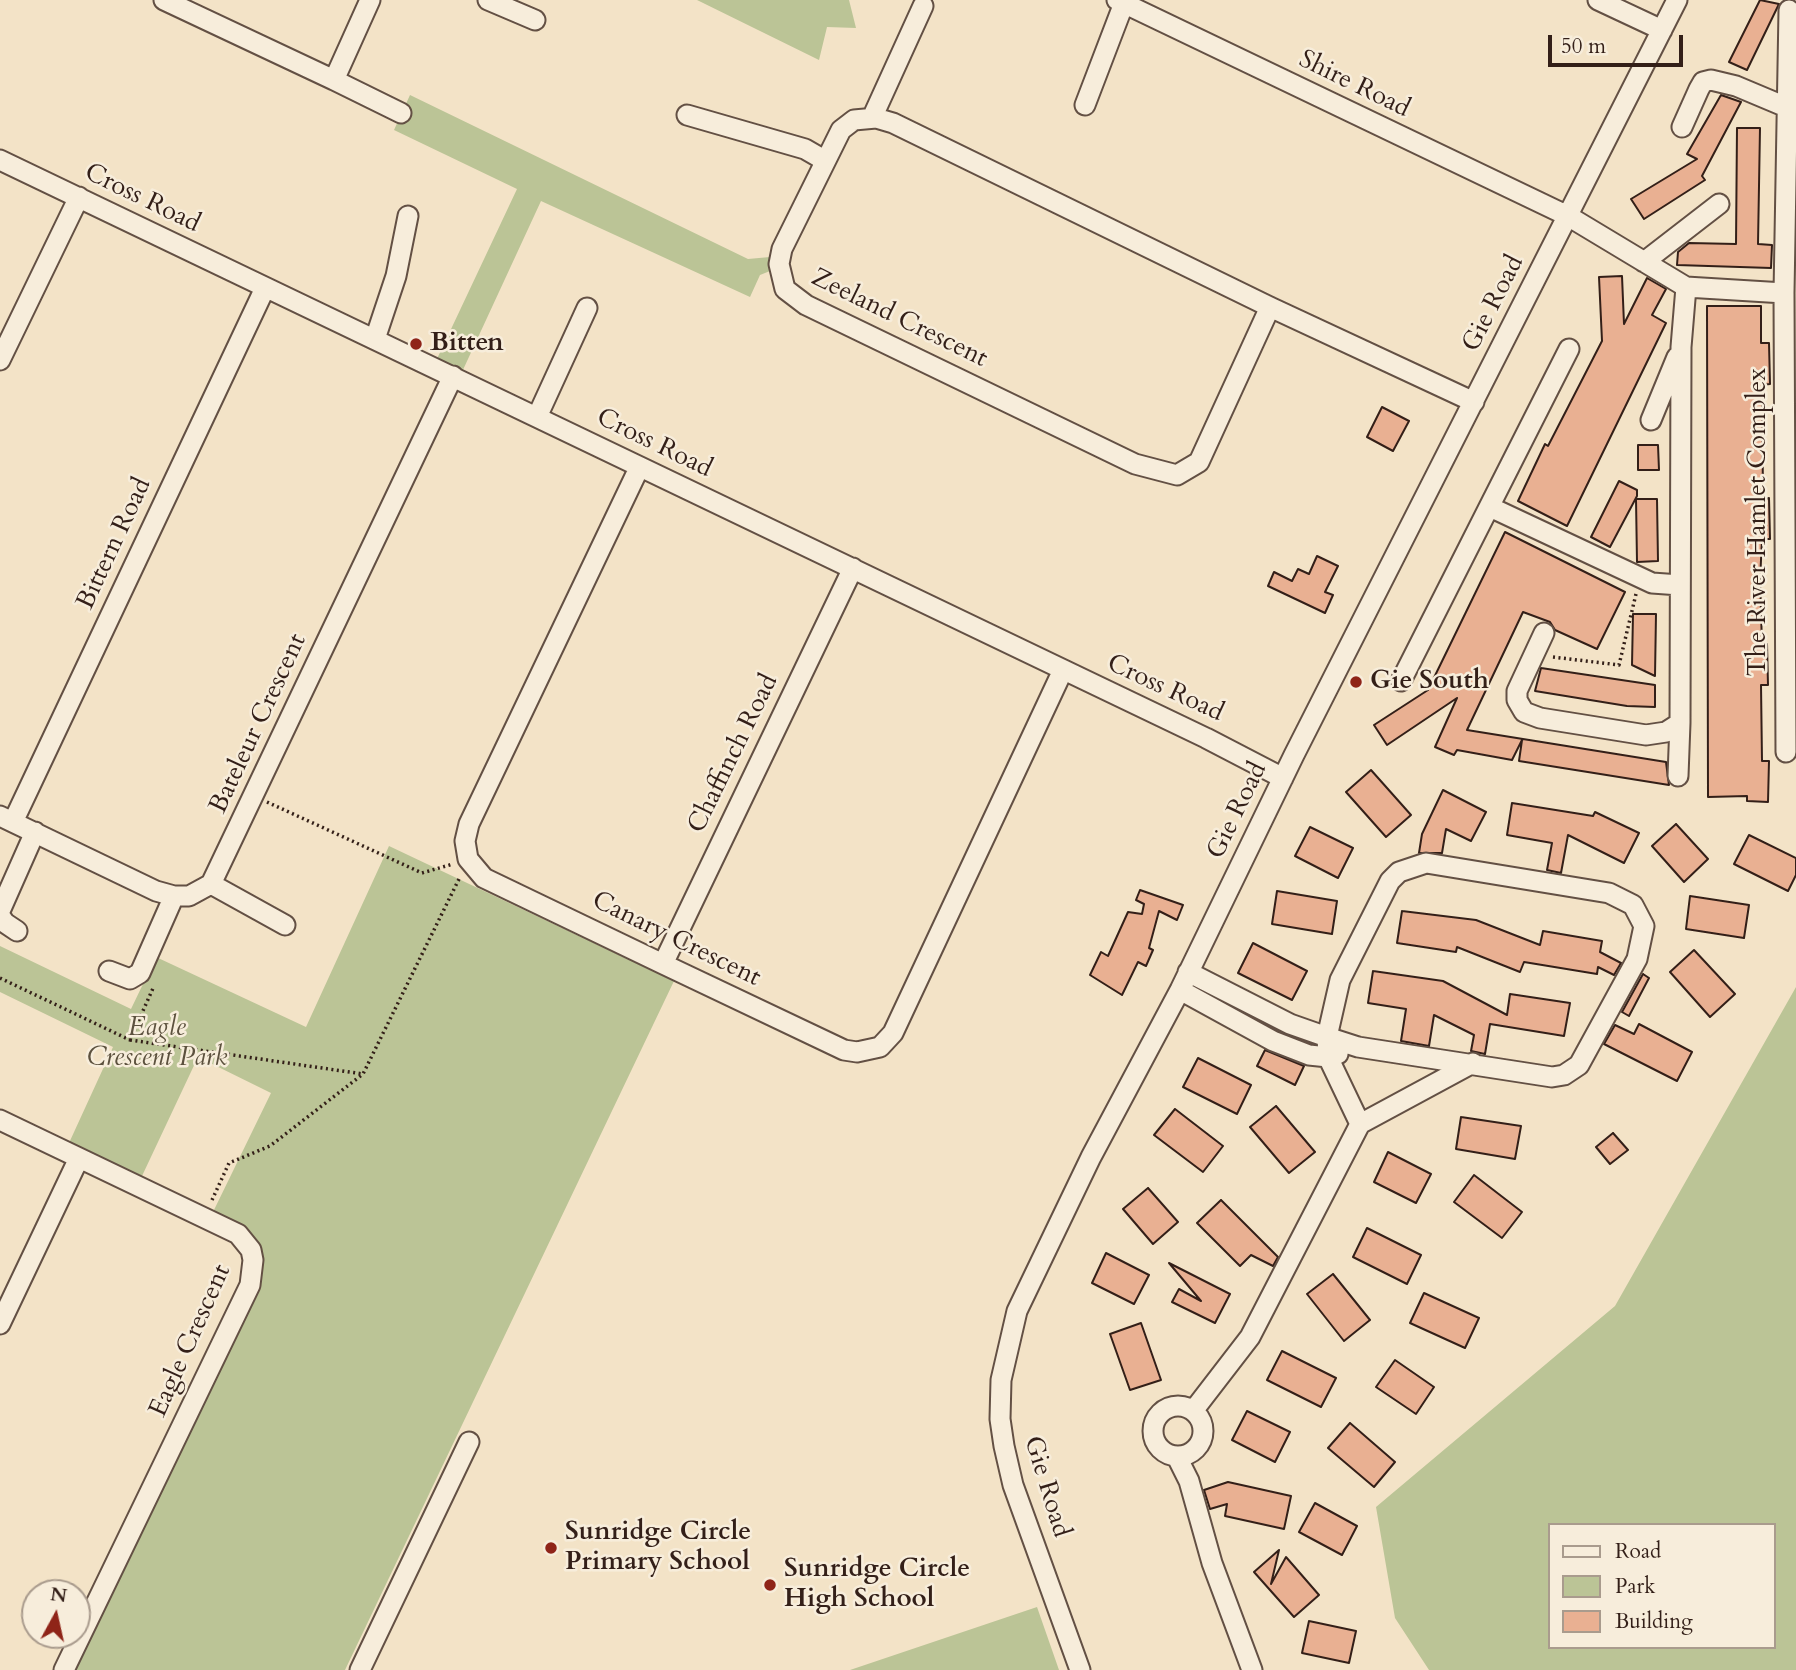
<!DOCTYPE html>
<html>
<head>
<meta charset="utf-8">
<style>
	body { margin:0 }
	#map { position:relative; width:1796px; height:1670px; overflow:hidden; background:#f3e3c7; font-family:Cardo,serif }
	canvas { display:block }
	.legend { position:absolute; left:1548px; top:1523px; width:228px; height:126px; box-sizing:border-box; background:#f7eddb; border:2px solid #a99b8d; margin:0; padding:9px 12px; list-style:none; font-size:21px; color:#331f18 }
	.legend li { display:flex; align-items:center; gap:14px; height:35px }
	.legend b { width:35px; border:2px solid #a99b8d }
	.north { position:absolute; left:21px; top:1579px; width:70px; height:70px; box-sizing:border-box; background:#f7eddb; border:2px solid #a99b8d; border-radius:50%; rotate:8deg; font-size:19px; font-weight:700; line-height:28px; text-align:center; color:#331f18 }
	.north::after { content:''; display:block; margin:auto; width:24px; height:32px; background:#8f2418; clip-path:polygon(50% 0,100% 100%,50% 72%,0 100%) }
	.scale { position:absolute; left:1548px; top:35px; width:135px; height:32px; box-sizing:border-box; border:4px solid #331f18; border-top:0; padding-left:9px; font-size:21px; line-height:24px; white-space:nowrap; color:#331f18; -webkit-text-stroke:5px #f7eddb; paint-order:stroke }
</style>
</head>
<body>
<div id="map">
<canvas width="1796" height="1670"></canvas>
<ul class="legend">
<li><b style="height:9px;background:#f7eddb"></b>Road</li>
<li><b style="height:19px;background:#bbc496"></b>Park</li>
<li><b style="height:19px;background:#e9b092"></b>Building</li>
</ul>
<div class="north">N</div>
<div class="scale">50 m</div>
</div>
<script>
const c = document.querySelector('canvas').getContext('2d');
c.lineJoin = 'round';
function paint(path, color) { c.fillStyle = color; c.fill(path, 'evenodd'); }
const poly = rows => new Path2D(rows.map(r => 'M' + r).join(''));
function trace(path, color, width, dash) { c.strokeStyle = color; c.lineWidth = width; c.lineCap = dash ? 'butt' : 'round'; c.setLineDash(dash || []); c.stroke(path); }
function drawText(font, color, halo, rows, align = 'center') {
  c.font = font + ' Cardo,serif'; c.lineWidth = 5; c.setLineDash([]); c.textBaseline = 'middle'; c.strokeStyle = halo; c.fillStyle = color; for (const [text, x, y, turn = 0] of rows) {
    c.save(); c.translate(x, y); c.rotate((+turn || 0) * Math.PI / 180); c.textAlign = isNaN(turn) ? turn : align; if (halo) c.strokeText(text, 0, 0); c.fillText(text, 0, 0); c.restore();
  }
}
paint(poly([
	[697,0,849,0,856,28,827,27,819,60],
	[410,95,748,259,770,257,770,271,760,275,750,297,541,201,462,372,436,361,517,189,394,130],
	[389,846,674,981,345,1670,76,1670,261,1281,263,1256,255,1239,213,1212,271,1093,198,1057,142,1176,69,1143,113,1047,0,992,0,946,131,1009,156,957,306,1027],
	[1796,987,1796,1670,1429,1670,1395,1618,1376,1507,1615,1306],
	[1549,1525,1773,1525,1773,1647,1549,1647],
	[1037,1607,1059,1670,850,1670]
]), '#bbc496');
const building = poly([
	[1760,0,1779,4,1747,70,1729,62,1760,0],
	[1721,95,1741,102,1702,176,1705,180,1644,219,1631,199,1697,159,1687,154,1721,95],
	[1737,128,1760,128,1758,244,1772,245,1771,268,1677,265,1678,252,1689,243,1736,244,1737,128],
	[1622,276,1624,324,1647,278,1666,289,1652,315,1666,323,1567,526,1518,501,1545,444,1548,446,1602,341,1599,277,1622,276],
	[1707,306,1761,306,1761,343,1769,343,1770,384,1762,385,1763,500,1769,498,1770,539,1762,539,1760,581,1762,644,1767,644,1768,685,1761,685,1762,761,1769,761,1768,802,1747,801,1747,796,1708,797,1707,306],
	[1382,407,1409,421,1393,451,1367,437,1382,407],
	[1638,445,1658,445,1659,470,1638,470,1638,445],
	[1619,481,1637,490,1637,496,1610,547,1591,537,1619,481],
	[1636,499,1657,499,1658,561,1637,562,1636,499],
	[1505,532,1625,592,1597,649,1555,630,1550,622,1523,612,1467,730,1666,762,1669,785,1519,761,1522,740,1512,760,1457,750,1454,755,1435,747,1457,698,1387,745,1374,725,1428,690,1505,532],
	[1317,556,1338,566,1325,592,1333,595,1325,613,1268,586,1274,572,1292,581,1298,569,1309,574,1317,556],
	[1633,614,1656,614,1655,676,1632,665,1633,614],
	[1541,668,1655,685,1655,707,1627,706,1535,691,1541,668],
	[1371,770,1411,815,1386,837,1346,792,1371,770],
	[1443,790,1486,812,1471,841,1446,829,1442,853,1419,853,1422,834,1443,790],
	[1512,803,1593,816,1595,812,1639,833,1624,863,1568,835,1561,873,1547,870,1552,843,1507,835,1512,803],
	[1676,824,1708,859,1684,882,1652,846,1676,824],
	[1310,827,1353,848,1338,878,1295,856,1310,827],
	[1749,835,1796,858,1796,875,1788,891,1734,864,1749,835],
	[1140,890,1183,905,1177,920,1159,911,1149,948,1153,950,1146,966,1138,962,1122,995,1090,975,1101,952,1108,956,1128,912,1142,914,1144,904,1136,900,1140,890],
	[1277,891,1337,901,1332,934,1272,924,1277,891],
	[1690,896,1749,905,1744,938,1686,929,1690,896],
	[1402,911,1476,920,1540,945,1543,931,1602,941,1600,952,1621,963,1614,975,1598,967,1597,974,1524,962,1520,972,1457,947,1456,952,1397,943,1402,911],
	[1253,943,1307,971,1292,1000,1238,973,1253,943],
	[1694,950,1735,994,1710,1017,1670,972,1694,950],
	[1373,971,1443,981,1507,1015,1510,994,1570,1003,1564,1036,1490,1024,1485,1054,1471,1051,1474,1035,1434,1015,1429,1046,1401,1041,1406,1009,1368,1003,1373,971],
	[1643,974,1649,978,1629,1016,1622,1012,1643,974],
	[1639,1024,1692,1052,1677,1081,1604,1044,1615,1025,1634,1034,1639,1024],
	[1265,1050,1304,1066,1295,1085,1257,1066,1265,1050],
	[1198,1058,1251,1085,1237,1114,1183,1087,1198,1058],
	[1276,1106,1315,1152,1289,1173,1250,1127,1276,1106],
	[1175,1109,1223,1146,1203,1172,1154,1135,1175,1109],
	[1461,1117,1521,1126,1515,1159,1456,1149,1461,1117],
	[1613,1133,1628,1150,1610,1164,1596,1147,1613,1133],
	[1388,1152,1431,1174,1416,1203,1374,1182,1388,1152],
	[1474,1175,1522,1212,1502,1238,1454,1202,1474,1175],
	[1148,1188,1178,1222,1153,1244,1123,1209,1148,1188],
	[1221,1200,1278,1257,1273,1266,1251,1255,1240,1266,1197,1223,1221,1200],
	[1367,1228,1421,1255,1407,1284,1353,1257,1367,1228],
	[1106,1253,1149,1275,1134,1304,1092,1283,1106,1253],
	[1169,1263,1230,1294,1215,1323,1172,1302,1179,1289,1201,1301,1169,1263],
	[1333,1274,1370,1320,1344,1341,1307,1294,1333,1274],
	[1424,1293,1479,1318,1465,1348,1410,1323,1424,1293],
	[1141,1323,1161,1380,1130,1390,1110,1334,1141,1323],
	[1282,1351,1336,1378,1321,1407,1267,1380,1282,1351],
	[1395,1360,1434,1387,1416,1414,1376,1387,1395,1360],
	[1247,1411,1290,1432,1275,1462,1232,1440,1247,1411],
	[1350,1423,1395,1462,1374,1487,1328,1448,1350,1423],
	[1228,1482,1291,1496,1284,1529,1225,1516,1227,1504,1210,1509,1204,1490,1228,1482],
	[1315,1503,1357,1526,1342,1555,1299,1532,1315,1503],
	[1279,1550,1271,1584,1286,1557,1319,1595,1294,1617,1254,1572,1279,1550],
	[1309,1621,1356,1631,1349,1663,1302,1653,1309,1621]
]);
paint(building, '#e9b092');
trace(building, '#331f18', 2);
const minor = poly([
	[164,0,334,80,370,0],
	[488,0,535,20],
	[1117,0,1568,216,1686,287,1784,293],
	[1598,0,1662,30],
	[334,80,401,113],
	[1085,105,1124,3],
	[687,115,805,149,824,160],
	[872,118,923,6],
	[1682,127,1699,89,1703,82,1711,80,1736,86,1786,107],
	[0,160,1206,738,1283,778],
	[1644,262,1719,204],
	[1270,307,1199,462,1177,475,1135,464,806,305,785,289,779,264,782,249,841,130,854,120,876,118,893,123,1270,307,1474,402],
	[375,339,396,276,408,216],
	[0,360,79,197],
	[537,417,587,308],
	[1651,420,1677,357],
	[639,468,469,824,465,841,468,859,484,878,663,964,844,1050,857,1052,880,1047,893,1033,1063,670],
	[1490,507,1652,583,1680,585],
	[1544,633,1517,691,1517,700,1524,712,1540,718,1646,735,1666,732,1680,723,1681,347,1686,287],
	[1401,681,1569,349],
	[1786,752,1784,293,1789,10],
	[1678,776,1680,723],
	[0,816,156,891,174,896,189,896,211,884,453,376],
	[13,822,265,288],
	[211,884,285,925],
	[0,911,35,832],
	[0,916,5,923,17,931],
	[663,964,853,568],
	[109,971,130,979,140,973,174,896],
	[1188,972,1290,1024,1327,1037,1358,1047,1552,1077,1564,1075,1579,1065,1637,959,1644,926,1633,905,1609,893,1426,863,1399,872,1390,881,1340,980,1327,1037,1328,1057,1360,1124],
	[1180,990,1273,1041,1309,1055,1328,1057,1338,1054],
	[0,1120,238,1234,251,1250,253,1260,250,1285,64,1670],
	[0,1324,79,1158],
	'1153 1431a25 25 0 1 1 50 0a25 25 0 1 1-50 0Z',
	[1193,1411,1250,1337,1360,1124,1473,1063],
	[1177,1457,1189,1481,1212,1563,1252,1670],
	[360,1670,469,1442],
	[1080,1670,1013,1485,1004,1446,1000,1419,1001,1380,1017,1311,1091,1157,1180,990,1294,755,1677,0]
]);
trace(minor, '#635044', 23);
trace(poly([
	[1553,657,1619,665,1636,594],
	[267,802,422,873,453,864],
	[0,978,130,1040,154,986],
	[130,1040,363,1074],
	[212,1200,229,1163,270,1146,363,1074,460,877]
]), '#331f18', 3.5, [2, 3.5]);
trace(minor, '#f7eddb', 19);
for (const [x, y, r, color] of [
	[416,344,7,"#8f2418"],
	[1356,682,7,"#8f2418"],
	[551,1548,7,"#8f2418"],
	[770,1585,7,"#8f2418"]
]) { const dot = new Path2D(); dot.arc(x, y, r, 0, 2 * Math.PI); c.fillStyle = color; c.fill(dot); trace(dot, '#f7eddb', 2.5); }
drawText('26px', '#331f18', '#f7eddb', [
	["Shire Road",1354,85,26],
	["Cross Road",142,199,26],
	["Gie Road",1494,304,-63],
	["Zeeland Crescent",899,319,26],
	["Cross Road",654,444,26],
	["The River Hamlet Complex",1759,522,-90],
	["Bittern Road",115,544,-65],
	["Cross Road",1165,689,25],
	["Bateleur Crescent",259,724,-65],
	["Chaffinch Road",734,754,-64],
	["Gie Road",1238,811,-64],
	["Canary Crescent",676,940,26],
	["Eagle Crescent",191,1341,-66],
	["Gie Road",1046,1487,73]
]);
drawText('bold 26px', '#331f18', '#f7eddb', [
	["Bitten",430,344],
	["Gie South",1370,682],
	["Sunridge Circle",565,1533],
	["Primary School",565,1563],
	["Sunridge Circle",784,1570],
	["High School",784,1600]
], 'left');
drawText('italic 26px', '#5c513e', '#f7eddb', [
	["Eagle",157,1029],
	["Crescent Park",157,1059]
]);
</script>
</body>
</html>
